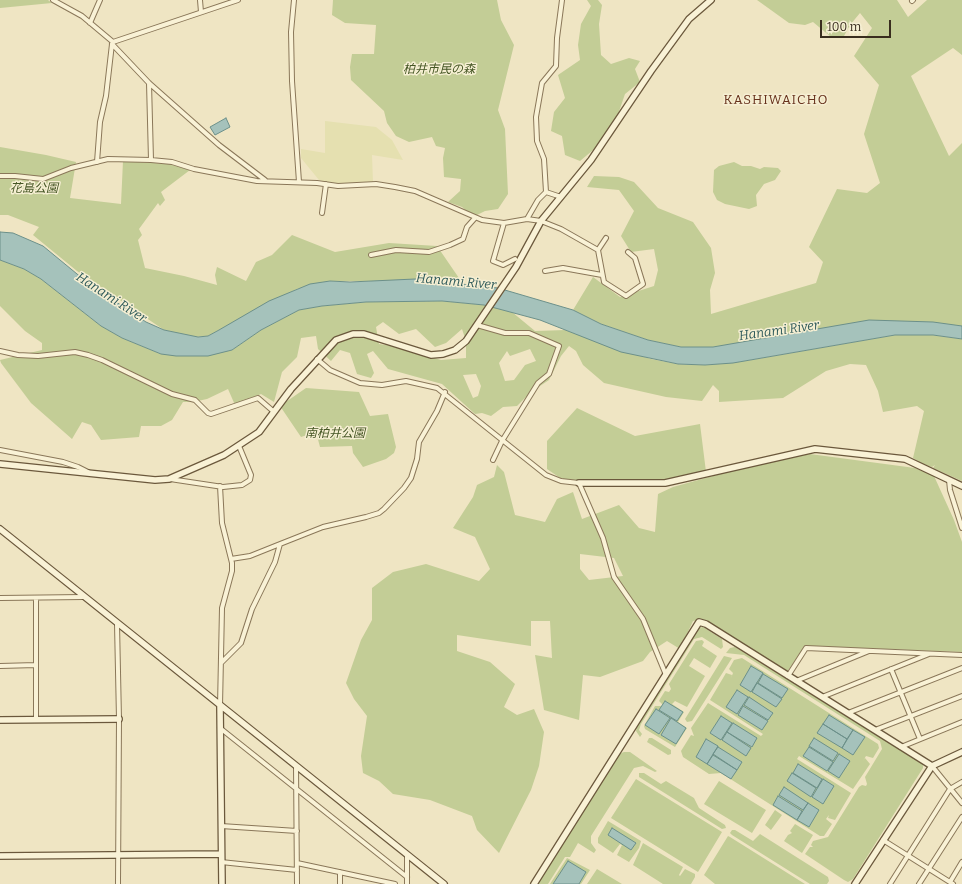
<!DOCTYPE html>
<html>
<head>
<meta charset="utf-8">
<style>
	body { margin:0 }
	#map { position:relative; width:962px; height:884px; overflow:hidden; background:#efe5c3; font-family:Bitter,serif }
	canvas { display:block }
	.scale { position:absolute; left:820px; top:20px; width:71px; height:18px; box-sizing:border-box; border:2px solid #392d1e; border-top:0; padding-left:5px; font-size:12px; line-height:14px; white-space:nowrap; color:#392d1e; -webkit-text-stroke:3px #f6efd3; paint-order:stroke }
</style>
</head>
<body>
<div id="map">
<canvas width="962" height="884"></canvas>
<div class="scale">100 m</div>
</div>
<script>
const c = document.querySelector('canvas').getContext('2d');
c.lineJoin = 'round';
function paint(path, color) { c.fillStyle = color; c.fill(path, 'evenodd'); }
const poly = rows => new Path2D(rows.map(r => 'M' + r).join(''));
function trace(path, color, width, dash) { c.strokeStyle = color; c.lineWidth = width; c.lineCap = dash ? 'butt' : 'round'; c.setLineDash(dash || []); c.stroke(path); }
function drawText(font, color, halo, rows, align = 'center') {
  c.font = font + ' Bitter,"Noto Sans JP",serif'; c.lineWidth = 3; c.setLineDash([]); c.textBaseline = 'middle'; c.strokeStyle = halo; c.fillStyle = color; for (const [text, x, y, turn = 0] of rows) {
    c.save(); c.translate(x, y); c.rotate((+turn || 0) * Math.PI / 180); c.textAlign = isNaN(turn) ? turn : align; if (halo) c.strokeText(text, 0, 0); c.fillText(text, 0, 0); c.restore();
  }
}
paint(poly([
	[325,121,376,127,392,140,403,160,372,155,373,182,338,185,319,180,301,158,301,149,325,153]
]), '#e5e0b0');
paint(poly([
	[0,0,48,0,52,3,0,8],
	[333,0,497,0,501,20,514,45,498,110,505,129,508,194,498,209,485,211,473,217,462,207,448,202,460,191,461,179,444,177,443,158,445,148,436,146,432,137,409,142,396,136,387,123,384,111,351,80,350,67,352,54,374,54,376,25,345,23,332,15],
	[587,0,598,0,602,5,599,24,601,55,611,64,629,58,640,61,635,69,640,82,625,94,611,135,580,161,565,155,562,136,551,131,554,112,565,98,558,75,580,60,578,45,581,24,591,6],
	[757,0,897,0,908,17,927,0,962,0,962,55,953,48,911,76,949,156,962,143,962,327,713,347,681,347,648,340,601,324,573,310,593,277,620,297,654,286,658,270,654,249,631,252,621,236,634,211,619,190,587,187,594,176,619,177,634,182,658,208,693,222,711,248,715,273,710,290,711,314,816,283,823,262,809,247,837,189,867,193,880,183,864,134,879,85,854,56,872,28,860,13,850,25,844,36,831,37,813,22,805,25,789,23],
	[0,147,46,155,76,162,70,198,121,204,123,161,169,164,190,170,161,192,165,200,160,206,158,203,139,229,142,235,138,240,145,268,184,276,217,285,215,275,217,267,246,281,256,262,272,255,292,235,335,252,389,243,437,246,461,281,330,281,297,289,208,336,195,337,164,330,77,271,33,235,39,227,8,215,0,215],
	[734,162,742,166,751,166,760,169,764,167,778,168,781,171,775,180,764,184,756,195,757,206,749,209,725,204,717,200,713,192,714,170,719,166],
	[0,260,24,269,41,279,101,326,122,338,161,354,232,350,261,330,299,310,322,306,366,302,442,301,484,305,512,312,535,331,566,330,651,359,678,364,705,365,751,360,895,335,933,335,962,339,962,481,933,468,935,465,932,467,923,464,913,458,924,411,917,406,883,412,878,391,866,365,850,364,826,371,783,398,719,402,719,391,713,385,702,401,666,397,604,383,583,365,576,351,569,346,561,356,549,380,531,392,517,406,503,407,491,416,482,413,475,414,442,384,388,369,373,351,367,354,374,373,371,378,357,374,350,353,340,350,331,361,318,349,316,336,301,338,297,357,282,372,274,402,261,394,235,405,228,389,207,399,193,402,183,402,172,420,161,426,141,426,139,437,101,440,91,425,82,422,72,439,31,403,1,363,0,360,42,350,42,343,25,331,0,306],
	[383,322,399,334,416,329,435,347,446,343,462,329,466,341,466,358,441,360,399,347,379,344,376,327],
	[530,349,536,361,525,365,514,380,505,381,499,363,507,351,510,356],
	[476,374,481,386,478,396,473,398,463,375],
	[306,388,359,392,370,416,388,414,396,447,394,453,386,459,363,467,353,453,352,446,320,447,316,432,301,437,280,406],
	[577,408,635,436,700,424,706,472,660,482,563,480,547,469,547,441],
	[810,454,915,468,934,476,954,520,962,542,962,652,805,646,787,672,702,620,693,621,680,649,667,641,650,652,643,661,600,677,583,675,579,720,544,710,535,655,552,658,550,621,531,621,531,646,457,635,457,651,490,662,515,684,504,707,517,715,534,709,544,732,539,766,531,790,499,853,477,830,472,816,430,800,393,794,379,781,363,773,361,756,367,716,354,699,346,683,361,640,372,620,372,588,393,572,426,564,479,581,490,569,475,537,453,528,473,497,477,485,494,477,497,465,504,472,515,515,545,522,557,499,573,492,582,519,619,505,639,528,655,532,658,494,673,487,742,468],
	[580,554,614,558,623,576,589,580,580,569],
	[703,627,722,639,723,647,721,649,702,637,694,639,641,724,639,730,642,734,640,737,636,731,637,726,698,628],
	[702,640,704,642,702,646,717,656,710,668,694,658,689,666,705,676,687,707,675,701,672,704,684,712,678,722,687,728,675,747,645,729,644,726,655,706,661,706,663,705,659,701,660,699,665,691,669,692,671,689,669,684,696,641],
	[735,647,923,764,923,768,853,879,848,882,844,880,805,854,810,847,813,847,811,845,813,841,828,837,859,787,862,785,866,786,867,784,865,777,882,749,880,741,744,655,726,653,730,648],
	[724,656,732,658,692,721,687,722,685,719],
	[742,658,878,744,879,748,873,758,866,756,863,761,865,758,870,764,853,789,799,756,797,759,851,793,835,820,828,818,829,815,826,819,832,824,824,836,820,836,721,773,709,774,683,757,681,751,691,735,694,736,691,728,708,703,761,736,763,734,710,700,726,673,732,675,731,678,733,673,729,669,734,660],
	[649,738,652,738,671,750,671,754,668,755,647,742],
	[624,752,630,752,657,771,655,772,643,766,634,768,591,836,591,843,596,850,594,853,578,843,570,857,565,857,548,884,537,884,619,754],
	[639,773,644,773,661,784,666,781,694,798,699,808,725,825,726,828,722,829,639,777],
	[636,779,722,832,698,872,611,818],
	[719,781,766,810,752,833,704,804],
	[775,810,782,815,771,830,765,825],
	[608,821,641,841,639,848,629,862,617,855,622,845,620,844,613,853,598,843,598,838],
	[795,824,813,835,802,853,784,841,788,835,792,833,790,831],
	[732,830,735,830,753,841,760,834,828,877,829,881,827,884,810,884,732,835,730,833],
	[728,836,730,837,805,884,715,884,704,875],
	[643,843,683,867,679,875,680,876,685,869,695,874,695,877,691,884,663,884,633,865],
	[567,858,590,870,581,884,550,884],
	[597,869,622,884,587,884]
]), '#c3cd96');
const water = poly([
	[226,118,230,127,215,135,210,127,226,118],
	[0,232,13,233,43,246,88,283,146,322,164,330,198,337,208,336,219,330,269,301,310,284,330,281,350,282,415,279,498,288,573,310,601,324,648,340,681,347,713,347,869,320,933,322,962,326,962,339,933,335,895,335,733,363,705,365,678,364,621,352,540,320,484,305,442,301,366,302,322,306,299,310,261,330,232,350,208,356,176,356,161,354,122,338,101,326,41,279,24,269,0,260,0,232],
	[751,666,763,673,751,692,740,685,751,666],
	[763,674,788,689,782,698,758,683,763,674],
	[757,683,782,699,776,707,752,692,757,683],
	[737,690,748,697,737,714,726,707,737,690],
	[749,697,773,713,768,720,744,705,749,697],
	[665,701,683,712,677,721,659,710,665,701],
	[743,706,768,721,762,730,738,715,743,706],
	[656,709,670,718,659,734,645,725,656,709],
	[829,715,853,730,847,739,823,724,829,715],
	[721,716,732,723,721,740,710,733,721,716],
	[671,718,686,728,676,744,661,735,671,718],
	[733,723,757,738,752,747,727,732,733,723],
	[823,724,847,739,842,748,817,733,823,724],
	[853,730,865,737,853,755,842,748,853,730],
	[727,732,751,748,746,756,722,740,727,732],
	[814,738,838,753,833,761,809,746,814,738],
	[706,739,718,746,707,764,696,757,706,739],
	[718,747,742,762,737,770,713,754,718,747],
	[809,747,833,762,827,771,803,756,809,747],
	[839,754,850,761,839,778,828,771,839,754],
	[713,755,737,770,731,779,707,764,713,755],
	[798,764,822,779,817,788,793,773,798,764],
	[792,773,816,788,811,797,787,781,792,773],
	[823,779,834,786,823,804,812,797,823,779],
	[784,787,808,803,803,810,779,795,784,787],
	[778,796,802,811,797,820,773,805,778,796],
	[808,803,819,810,809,827,797,820,808,803],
	[612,828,636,843,631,850,608,835,612,828],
	[568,861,586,872,579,884,553,884,568,861]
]);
paint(water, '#a5c2bb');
trace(water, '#6c908a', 1);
const street = poly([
	[53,0,82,16,113,42,238,0],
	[200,0,201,12],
	[294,0,291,32,292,81,299,182],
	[912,1,913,0],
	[90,23,100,0],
	[112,44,149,83,219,145,265,180],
	[149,83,151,160],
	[97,162,100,122,106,96,112,44],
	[0,176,15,176,43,179,71,168,108,159,151,160,172,162,194,169,257,181,317,183,338,186,376,184,395,187,415,191,482,220,504,223,527,219,541,221,561,229,598,250,604,282,626,296,643,284,635,258,628,252],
	[546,192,544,159,537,141,536,117,542,83,556,66,557,38,562,0],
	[322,213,326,184],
	[527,219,538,200,546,192,561,197],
	[504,223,493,261,503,265,515,259],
	[598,250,606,238],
	[371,255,396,250,429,252,450,245,463,239,467,227,475,218],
	[545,271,563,268,602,275],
	[477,325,505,333,529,333,559,346,549,374,538,383,502,441,493,460],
	[0,351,18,355,38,356,75,352,88,355,102,360,172,394,195,400,208,413,211,414,258,398,273,411],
	[317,359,330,370,360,383,382,385,406,381,437,388,546,475,561,481,579,483,603,538,614,577,643,619,666,675],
	[0,450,63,462,78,467,88,472],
	[170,479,223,487,242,485,250,480,251,475,239,446],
	[949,480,950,490,962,528],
	[220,486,222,523,232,563,232,571,222,608,220,706],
	[231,559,250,556,280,544],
	[0,598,83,597],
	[117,624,119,719,118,884],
	[221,663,241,643,252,609,275,562,280,544,323,527,366,517,379,513,384,509,404,488,411,478,417,459,419,442,437,411,445,392],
	[0,666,36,665],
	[891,669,920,739],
	[788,676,806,648,962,655],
	[796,681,869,651],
	[822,697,929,654],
	[848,713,962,668],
	[36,720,36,598],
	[220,728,407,877],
	[875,730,962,696],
	[901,747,962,722],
	[296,766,297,884],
	[932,766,962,803],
	[221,826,297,831],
	[883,840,953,884],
	[407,855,407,884],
	[221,862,297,870],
	[297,863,395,884],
	[340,872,340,884],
	[950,882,962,862],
	[890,884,950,789,962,782],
	[919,884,962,817]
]);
const secondary = poly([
	[0,464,155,480,169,479,224,455,259,432,291,389,336,340,353,334,364,334,431,355,443,354,455,350,466,341,516,267,541,221,591,160,651,71,689,19,711,0],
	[579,483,665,483,815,449,905,459,962,486],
	[0,529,444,884],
	[220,706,222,884],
	[0,720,119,719],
	[0,856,221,854],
	[534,884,699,622,706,624,932,766],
	[855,884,932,766,962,752]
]);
trace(street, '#8a7759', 6);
trace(secondary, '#6b583c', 8);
trace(street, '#f9f2d6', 4);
trace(secondary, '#f9f2d6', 5.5);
drawText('italic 12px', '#455624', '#f6efd3', [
	["柏井市民の森",439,70],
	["花島公園",34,189],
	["南柏井公園",335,434]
]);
c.letterSpacing = '1px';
drawText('13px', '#67321c', '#f6efd3', [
	["KASHIWAICHO",776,100]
]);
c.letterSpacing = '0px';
drawText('italic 13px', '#2d5959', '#f6efd3', [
	["Hanami River",456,282,5],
	["Hanami River",111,298,33],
	["Hanami River",779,331,-8]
]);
</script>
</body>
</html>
